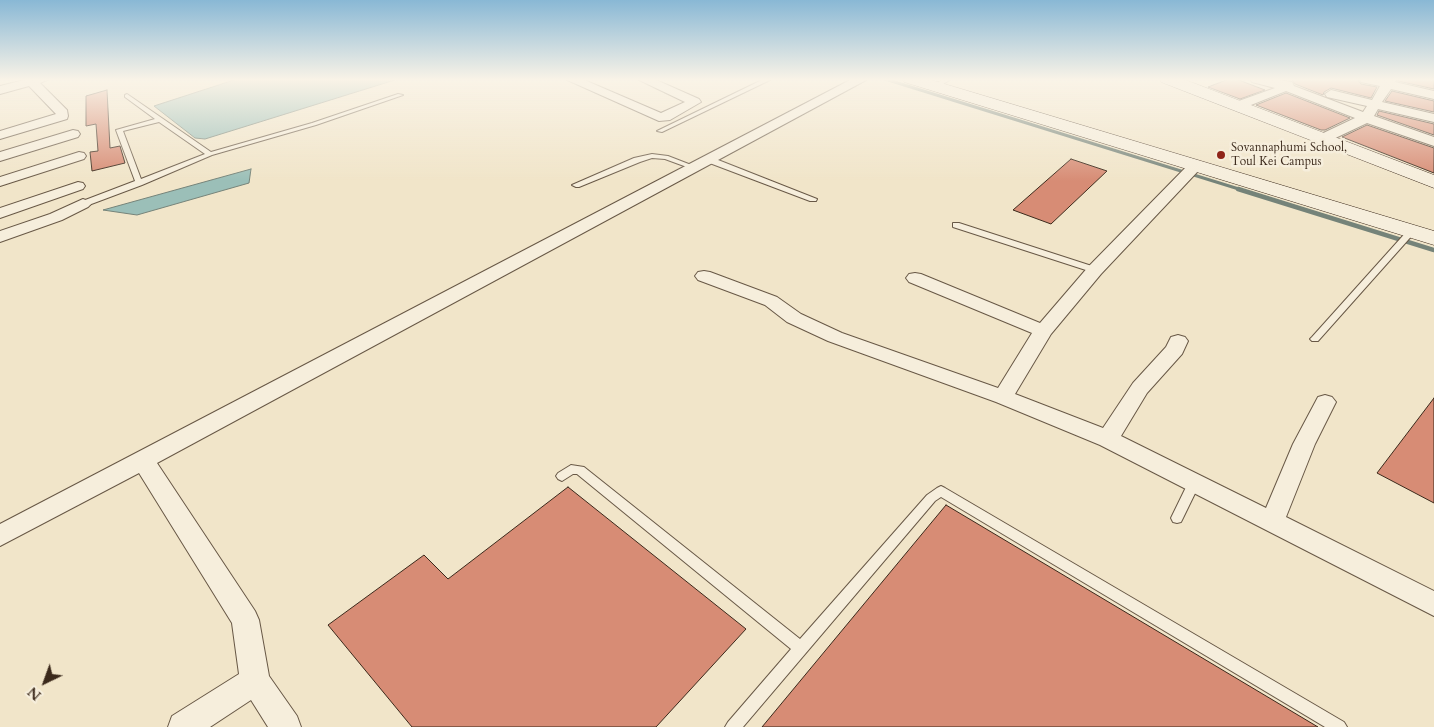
<!DOCTYPE html>
<html>
<head>
<meta charset="utf-8">
<style>
	body { margin:0 }
	#map { position:relative; width:1434px; height:727px; overflow:hidden; background:#f1e5c9; font-family:Cardo,serif }
	canvas { display:block }
	.north { position:absolute; left:20px; top:657px; width:50px; height:50px; -webkit-text-stroke:4px #f6eedc; paint-order:stroke; rotate:222deg; font-size:14px; font-weight:700; line-height:20px; text-align:center; color:#3b291b }
	.north::after { content:''; display:block; margin:auto; width:18px; height:22px; background:#3b291b; clip-path:polygon(50% 0,100% 100%,50% 72%,0 100%) }
</style>
</head>
<body>
<div id="map">
<canvas width="1434" height="727"></canvas>
<div class="north">N</div>
</div>
<script>
const c = document.querySelector('canvas').getContext('2d');
c.lineJoin = 'round';
function paint(path, color) { c.fillStyle = color; c.fill(path, 'evenodd'); }
const poly = rows => new Path2D(rows.map(r => 'M' + r).join(''));
function trace(path, color, width, dash) { c.strokeStyle = color; c.lineWidth = width; c.lineCap = dash ? 'butt' : 'round'; c.setLineDash(dash || []); c.stroke(path); }
function drawText(font, color, halo, rows, align = 'center') {
  c.font = font + ' Cardo,serif'; c.lineWidth = 5; c.setLineDash([]); c.textBaseline = 'middle'; c.strokeStyle = halo; c.fillStyle = color; for (const [text, x, y, turn = 0] of rows) {
    c.save(); c.translate(x, y); c.rotate((+turn || 0) * Math.PI / 180); c.textAlign = isNaN(turn) ? turn : align; if (halo) c.strokeText(text, 0, 0); c.fillText(text, 0, 0); c.restore();
  }
}
const water = poly([
	[237,79,398,79,205,139,195,138,154,106,237,79],
	[251,169,249,183,137,215,103,210,251,169]
]);
paint(water, '#9bbfb8');
trace(water, '#758379', 1);
trace(poly([
	[885,79,1242,190]
]), '#758379', 3);
trace(poly([
	[1238,189,1434,250]
]), '#758379', 4.5);
const building = poly([
	[1229,79,1236,79,1265,90,1240,99,1208,87,1229,79],
	[1286,79,1357,79,1361,84,1377,87,1371,98,1331,88,1324,92,1323,95,1295,84,1292,80,1286,79],
	[1399,79,1434,79,1434,89,1398,81,1399,79],
	[107,90,110,148,120,146,125,163,92,171,90,152,98,151,96,124,86,126,86,96,107,90],
	[1392,91,1434,101,1434,112,1385,101,1392,91],
	[1286,93,1350,118,1325,130,1321,130,1256,105,1286,93],
	[1379,111,1434,124,1434,135,1377,115,1379,111],
	[1367,125,1434,148,1434,173,1342,137,1367,125],
	[1071,159,1107,171,1051,224,1013,210,1071,159],
	[1434,398,1434,503,1377,473,1434,398],
	[568,487,746,629,656,727,412,727,328,625,424,555,448,579,568,487],
	[946,505,1318,727,762,727,946,505]
]);
paint(building, '#d78c75');
trace(building, '#3b291b', 1);
const lane = poly([
	[764,79,772,79,662,132,657,131,764,79],
	[943,79,951,79,937,88,933,88,933,86,943,79],
	[127,94,211,152,312,123,398,94,403,95,316,125,212,155,142,185,86,206,80,206,80,202,135,181,116,130,155,119,125,97,125,95,127,94],
	[159,122,205,154,141,179,123,131,159,122],
	[652,154,668,156,699,168,695,170,665,159,652,158,640,162,579,187,576,187,572,185,634,158,652,154],
	[707,158,713,158,817,199,816,201,810,201,707,162,707,158],
	[953,223,959,223,1098,268,1099,270,1098,272,1092,272,953,227,953,223],
	[1409,229,1412,229,1416,231,1318,341,1312,341,1310,339,1312,337,1409,229],
	[571,465,584,467,800,639,927,495,937,488,941,486,945,488,1344,722,1347,727,1325,727,941,497,935,501,743,727,725,727,728,722,791,649,577,474,573,474,562,481,558,479,556,476,558,473,571,465],
	[1195,476,1199,478,1201,481,1183,518,1181,522,1177,523,1173,522,1171,518,1189,481,1191,478,1195,476]
]);
const street = poly([
	[28,79,49,79,40,83,67,110,68,116,67,119,0,139,0,131,56,114,29,86,0,94,0,86,28,79],
	[565,79,582,79,661,113,685,102,637,79,654,79,699,99,701,102,670,120,659,121,565,79],
	[852,79,868,79,157,463,255,611,259,620,269,676,297,716,301,727,268,727,251,700,210,727,168,727,172,716,239,674,232,623,139,473,0,546,0,524,852,79],
	[1250,79,1271,79,1292,82,1294,86,1363,112,1367,106,1327,97,1325,94,1331,90,1372,100,1380,86,1361,82,1359,79,1397,79,1395,82,1434,91,1434,99,1391,89,1382,102,1434,114,1434,122,1378,109,1374,116,1434,137,1434,146,1367,123,1327,142,1317,142,1315,139,1317,136,1355,118,1286,91,1241,109,1233,109,1231,106,1233,103,1275,88,1252,82,1250,79],
	[73,130,78,131,80,134,78,137,0,161,0,152,73,130],
	[79,152,84,153,86,156,84,159,0,186,0,177,79,152],
	[1195,162,1200,163,1202,166,1200,169,1101,274,1051,334,1015,394,1103,428,1133,383,1166,347,1171,337,1178,335,1185,337,1188,341,1182,354,1147,393,1121,436,1266,508,1293,444,1318,397,1325,395,1332,397,1336,402,1315,444,1286,517,1434,591,1434,616,1100,445,996,402,828,341,787,322,765,305,698,280,695,276,698,272,704,271,710,272,777,297,801,314,842,333,998,388,1032,333,909,282,906,278,909,274,915,273,921,274,1040,323,1089,266,1190,163,1195,162],
	[78,182,83,183,85,186,83,189,0,218,0,208,78,182],
	[83,199,88,201,91,204,88,207,62,220,0,242,0,231,50,214,83,199]
]);
const secondary = poly([
	[902,79,928,79,1434,231,1434,245,904,82,902,79],
	[1159,79,1183,79,1434,175,1434,188,1161,82,1159,79]
]);
trace(lane, '#685846', 2);
trace(street, '#685846', 2);
trace(secondary, '#3b291b', 1);
paint(lane, '#f6eedc');
paint(street, '#f6eedc');
paint(secondary, '#f6eedc');
const sky = c.createLinearGradient(0, 0, 0, 181);
sky.addColorStop(0, '#89b8d5');
sky.addColorStop(0.44, '#f9f3e7');
sky.addColorStop(1, '#f9f3e700');
c.fillStyle = sky;
c.fillRect(0, 0, 1434, 181);
for (const [x, y, r, color] of [
	[1221,155,5,"#8f2418"]
]) { const dot = new Path2D(); dot.arc(x, y, r, 0, 2 * Math.PI); c.fillStyle = color; c.fill(dot); trace(dot, '#f6eedc', 2); }
drawText('12px', '#3b291b', '#f6eedc', [
	["Sovannaphumi School,",1231,148],
	["Toul Kei Campus",1231,162]
], 'left');
</script>
</body>
</html>
